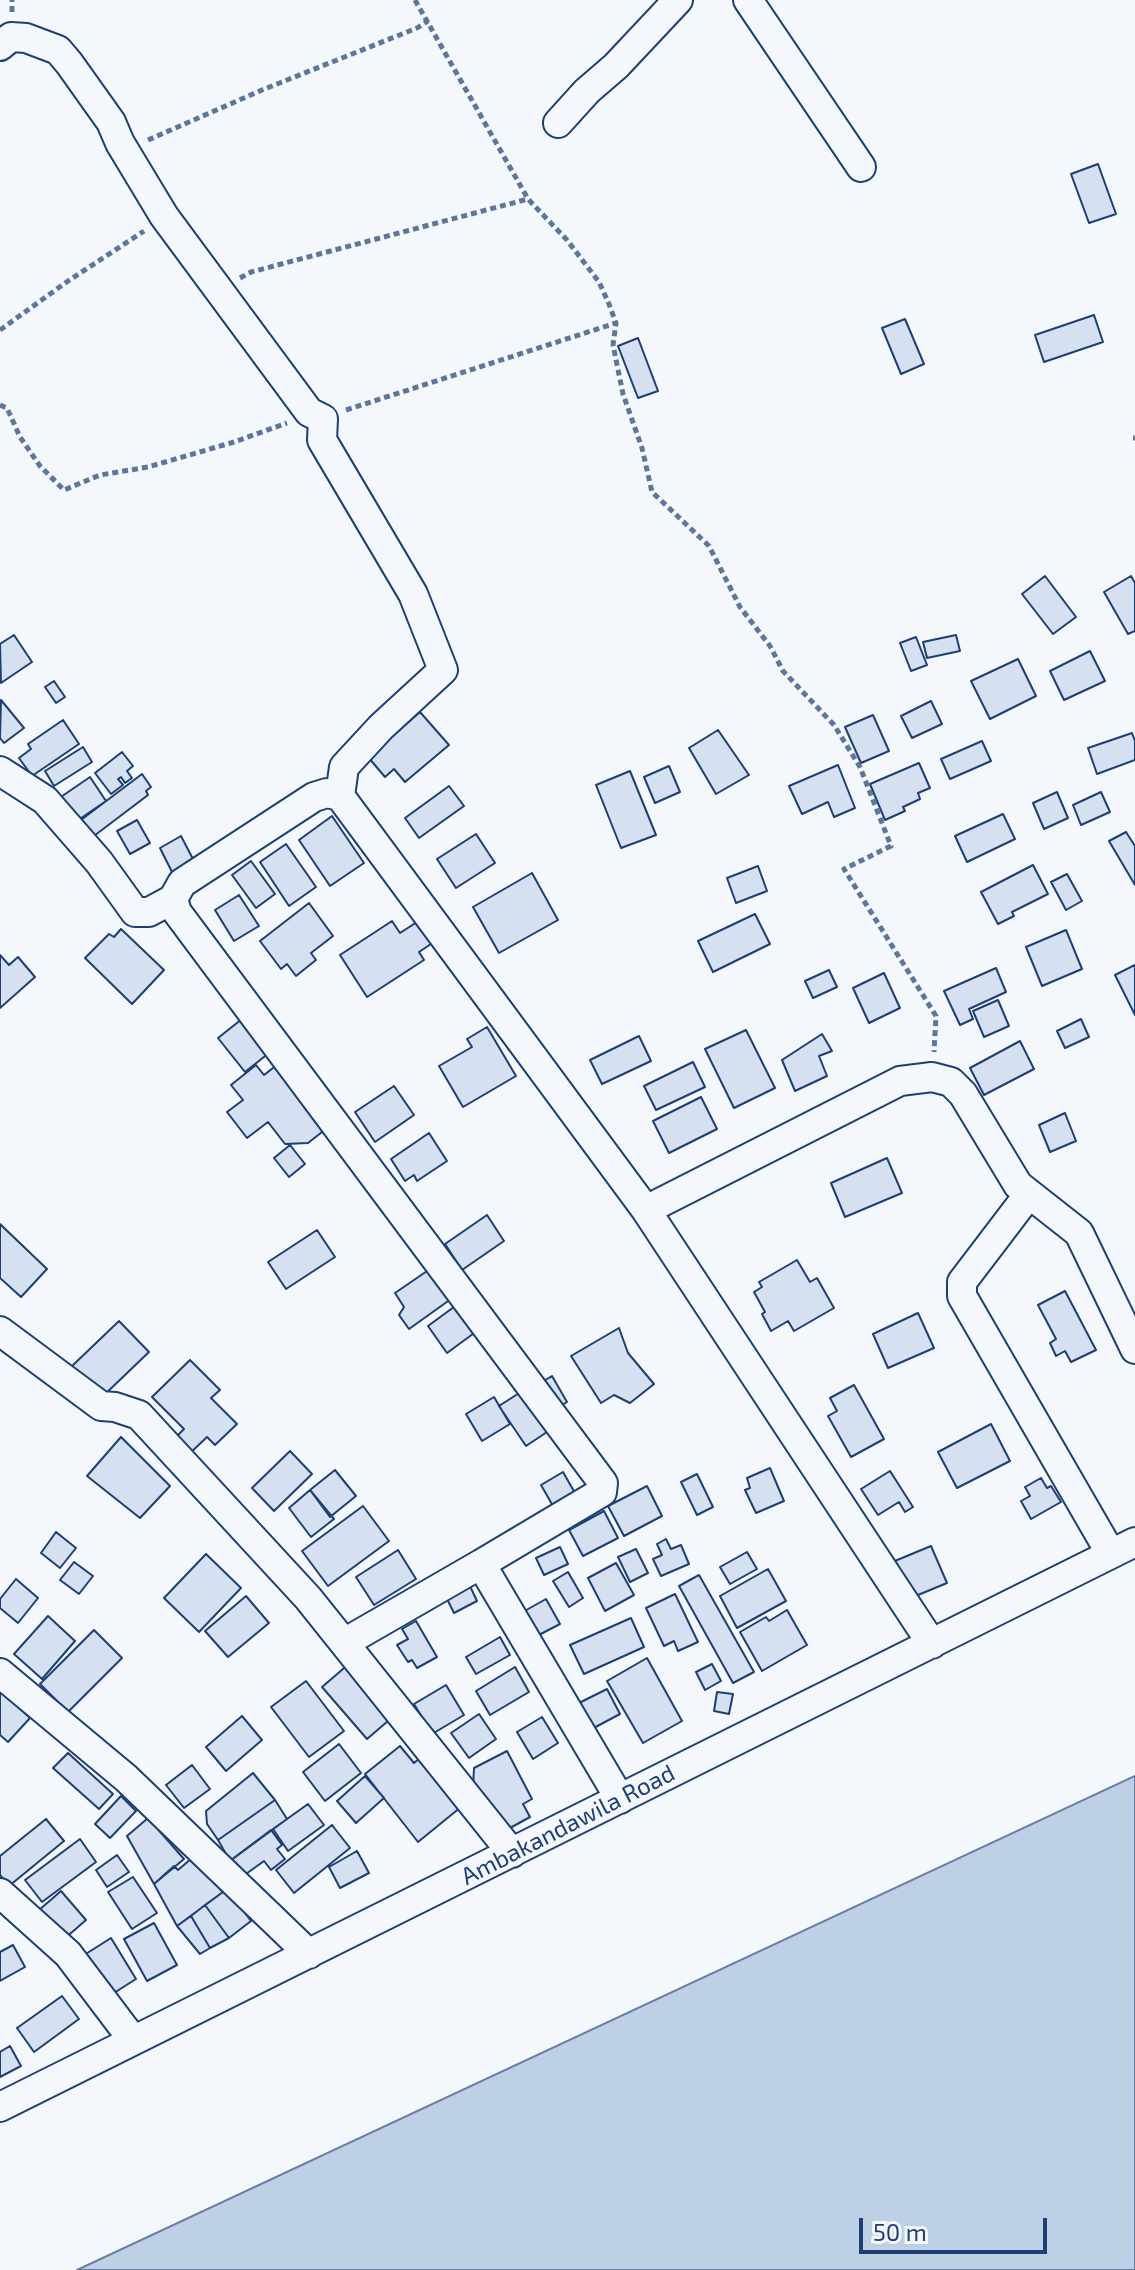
<!DOCTYPE html>
<html>
<head>
<meta charset="utf-8">
<style>
	body { margin:0 }
	#map { position:relative; width:1135px; height:2270px; overflow:hidden; background:#f4f7fb; font-family:"Exo 2",sans-serif }
	canvas { display:block }
	.scale { position:absolute; left:859px; top:2218px; width:188px; height:36px; box-sizing:border-box; border:4px solid #1d3f73; border-top:0; padding-left:10px; font-size:24px; line-height:28px; white-space:nowrap; color:#1d3f73; -webkit-text-stroke:6px #f4f7fb; paint-order:stroke }
</style>
</head>
<body>
<div id="map">
<canvas width="1135" height="2270"></canvas>
<div class="scale">50 m</div>
</div>
<script>
const c = document.querySelector('canvas').getContext('2d');
c.lineJoin = 'round';
function paint(path, color) { c.fillStyle = color; c.fill(path, 'evenodd'); }
const poly = rows => new Path2D(rows.map(r => 'M' + r).join(''));
function trace(path, color, width, dash) { c.strokeStyle = color; c.lineWidth = width; c.lineCap = dash ? 'butt' : 'round'; c.setLineDash(dash || []); c.stroke(path); }
function drawText(font, color, halo, rows, align = 'center') {
  c.font = font + ' "Exo 2",sans-serif'; c.lineWidth = 6; c.setLineDash([]); c.textBaseline = 'middle'; c.strokeStyle = halo; c.fillStyle = color; for (const [text, x, y, turn = 0] of rows) {
    c.save(); c.translate(x, y); c.rotate((+turn || 0) * Math.PI / 180); c.textAlign = isNaN(turn) ? turn : align; if (halo) c.strokeText(text, 0, 0); c.fillText(text, 0, 0); c.restore();
  }
}
const water = poly([
	[1135,1776,1135,2270,77,2270,1135,1776]
]);
paint(water, '#bed0e5');
trace(water, '#687fa3', 2);
const building = poly([
	[1098,164,1116,214,1089,223,1071,174,1098,164],
	[1094,315,1103,342,1044,362,1035,335,1094,315],
	[905,319,924,364,901,374,882,328,905,319],
	[638,338,658,391,638,398,618,346,638,338],
	[1045,576,1076,617,1053,634,1022,594,1045,576],
	[1131,576,1135,583,1135,631,1128,634,1104,592,1131,576],
	[14,635,32,662,1,683,0,644,14,635],
	[956,635,960,651,927,658,923,642,956,635],
	[916,637,927,665,911,671,900,643,916,637],
	[1090,651,1105,681,1064,700,1050,671,1090,651],
	[1018,659,1036,696,990,719,971,681,1018,659],
	[54,681,65,697,56,703,45,687,54,681],
	[1,700,24,728,4,743,0,738,1,700],
	[931,701,942,724,912,738,901,716,931,701],
	[420,712,449,745,405,782,394,769,385,777,368,757,420,712],
	[873,715,889,751,861,763,845,727,873,715],
	[63,720,79,744,32,776,19,758,31,749,28,744,63,720],
	[718,730,749,775,716,794,689,748,718,730],
	[1132,733,1135,741,1135,760,1097,774,1088,748,1132,733],
	[982,741,991,761,950,779,941,759,982,741],
	[83,747,92,762,54,786,45,771,83,747],
	[122,752,133,766,127,771,132,778,125,783,121,777,118,779,123,785,111,794,95,773,122,752],
	[919,763,930,788,918,793,920,799,903,807,905,811,885,820,870,784,919,763],
	[838,765,855,808,834,817,828,802,802,814,789,786,838,765],
	[669,766,680,792,655,803,644,777,669,766],
	[630,771,656,835,621,848,596,785,630,771],
	[142,774,151,787,146,791,148,795,86,842,73,826,142,774],
	[90,777,106,801,71,825,55,801,90,777],
	[449,786,464,806,419,838,405,818,449,786],
	[1057,792,1068,818,1044,829,1033,803,1057,792],
	[1101,792,1110,812,1081,825,1073,805,1101,792],
	[1003,814,1015,839,967,862,955,836,1003,814],
	[332,816,364,863,330,886,299,840,332,816],
	[137,820,150,843,130,854,117,831,137,820],
	[1126,832,1135,846,1135,885,1109,841,1126,832],
	[476,834,495,863,456,888,437,859,476,834],
	[181,836,194,861,173,874,160,848,181,836],
	[286,844,316,887,289,906,260,862,286,844],
	[251,861,275,894,256,908,232,875,251,861],
	[1033,865,1048,894,1012,912,1014,916,998,924,981,892,1033,865],
	[758,866,767,891,736,903,727,878,758,866],
	[532,873,558,920,499,953,473,907,532,873],
	[1067,874,1082,901,1066,910,1051,882,1067,874],
	[239,895,259,926,234,941,215,910,239,895],
	[309,903,333,936,311,953,316,960,296,976,287,964,281,969,260,941,309,903],
	[755,914,770,944,713,972,698,941,755,914],
	[420,920,434,942,419,952,424,960,367,997,340,955,392,921,400,933,420,920],
	[121,929,164,970,132,1004,85,958,109,934,114,937,121,929],
	[1066,930,1082,969,1042,986,1026,947,1066,930],
	[0,955,9,965,18,957,35,977,0,1008,0,955],
	[1135,965,1135,1015,1115,975,1135,965],
	[996,968,1006,992,969,1009,973,1019,960,1025,944,991,996,968],
	[829,970,837,987,813,998,805,981,829,970],
	[884,973,900,1008,869,1023,853,988,884,973],
	[998,1000,1009,1026,984,1037,973,1011,998,1000],
	[247,1015,274,1049,245,1072,218,1038,247,1015],
	[1081,1019,1089,1037,1065,1048,1057,1031,1081,1019],
	[487,1027,516,1076,463,1107,439,1066,472,1047,467,1039,487,1027],
	[746,1030,775,1088,734,1108,705,1049,746,1030],
	[822,1034,832,1051,819,1056,827,1076,795,1091,782,1060,822,1034],
	[639,1036,651,1061,602,1084,590,1060,639,1036],
	[1020,1041,1034,1069,984,1095,970,1068,1020,1041],
	[282,1061,331,1125,308,1143,285,1144,268,1122,247,1138,227,1112,243,1100,231,1085,256,1065,264,1075,282,1061],
	[693,1062,705,1087,656,1110,644,1086,693,1062],
	[394,1086,414,1115,375,1142,355,1112,394,1086],
	[701,1097,717,1129,669,1153,653,1121,701,1097],
	[1065,1113,1076,1141,1050,1152,1039,1125,1065,1113],
	[429,1133,447,1161,417,1181,414,1175,405,1181,391,1159,429,1133],
	[290,1145,305,1164,289,1177,274,1158,290,1145],
	[887,1158,902,1193,845,1217,831,1183,887,1158],
	[487,1215,504,1241,462,1270,445,1244,487,1215],
	[0,1224,47,1269,21,1297,0,1278,0,1224],
	[317,1230,335,1257,286,1289,268,1262,317,1230],
	[797,1260,810,1282,817,1278,834,1308,794,1331,788,1321,771,1331,762,1314,765,1312,754,1292,762,1287,759,1282,797,1260],
	[430,1269,451,1299,409,1329,399,1315,404,1307,395,1293,430,1269],
	[1065,1291,1096,1350,1071,1362,1065,1351,1056,1356,1050,1343,1056,1339,1038,1305,1065,1291],
	[462,1301,481,1328,447,1353,428,1326,462,1301],
	[918,1313,934,1348,888,1368,873,1334,918,1313],
	[119,1321,149,1352,101,1398,71,1367,119,1321],
	[619,1328,628,1353,654,1384,630,1403,614,1395,601,1403,571,1356,619,1328],
	[190,1360,220,1390,211,1398,237,1424,215,1445,207,1437,187,1456,172,1441,184,1429,152,1397,190,1360],
	[552,1376,567,1402,553,1411,537,1385,552,1376],
	[854,1385,884,1439,851,1457,828,1416,837,1411,830,1398,854,1385],
	[530,1386,556,1426,526,1446,499,1406,530,1386],
	[494,1397,510,1424,482,1441,466,1414,494,1397],
	[991,1424,1010,1461,957,1488,938,1452,991,1424],
	[121,1437,170,1486,140,1518,87,1476,121,1437],
	[290,1451,312,1474,274,1511,252,1488,290,1451],
	[770,1468,784,1501,756,1513,745,1490,750,1488,747,1478,770,1468],
	[335,1470,356,1496,330,1517,310,1490,335,1470],
	[890,1471,913,1507,905,1512,899,1502,878,1515,861,1489,890,1471],
	[563,1472,575,1493,553,1506,541,1485,563,1472],
	[697,1474,713,1507,697,1515,681,1482,697,1474],
	[1041,1478,1047,1488,1051,1486,1061,1502,1031,1519,1021,1501,1030,1496,1025,1487,1041,1478],
	[647,1486,662,1516,624,1536,608,1506,647,1486],
	[310,1490,334,1519,311,1537,289,1508,310,1490],
	[363,1506,389,1541,328,1586,302,1551,363,1506],
	[604,1511,618,1538,583,1556,569,1530,604,1511],
	[56,1532,76,1548,60,1568,41,1553,56,1532],
	[666,1539,671,1549,681,1545,689,1564,661,1576,653,1559,662,1555,657,1544,666,1539],
	[931,1546,947,1583,906,1600,890,1563,931,1546],
	[560,1547,568,1564,544,1575,536,1558,560,1547],
	[636,1549,648,1573,630,1582,618,1557,636,1549],
	[398,1550,416,1579,374,1605,356,1577,398,1550],
	[747,1552,757,1569,730,1584,720,1567,747,1552],
	[206,1554,241,1588,199,1632,164,1598,206,1554],
	[74,1562,93,1576,79,1594,60,1580,74,1562],
	[616,1563,634,1595,605,1611,588,1578,616,1563],
	[768,1569,786,1601,737,1628,720,1596,768,1569],
	[568,1572,583,1598,569,1607,553,1581,568,1572],
	[699,1575,754,1672,733,1683,679,1586,699,1575],
	[16,1579,38,1598,18,1623,0,1608,0,1599,16,1579],
	[469,1584,477,1601,454,1613,445,1595,469,1584],
	[675,1594,698,1642,678,1651,674,1641,664,1646,646,1608,675,1594],
	[246,1596,269,1623,228,1657,205,1631,246,1596],
	[546,1599,560,1624,535,1637,521,1613,546,1599],
	[787,1610,807,1645,762,1671,740,1632,766,1617,769,1621,787,1610],
	[48,1616,75,1641,42,1679,14,1654,48,1616],
	[631,1618,644,1647,584,1674,570,1645,631,1618],
	[416,1621,437,1657,417,1668,412,1660,408,1662,397,1645,408,1639,402,1629,416,1621],
	[94,1630,122,1658,68,1712,40,1684,94,1630],
	[500,1637,510,1655,476,1674,466,1657,500,1637],
	[647,1658,682,1721,643,1743,607,1681,647,1658],
	[350,1663,395,1715,367,1739,322,1687,350,1663],
	[712,1664,721,1681,705,1690,696,1672,712,1664],
	[515,1667,529,1692,490,1715,476,1691,515,1667],
	[306,1681,344,1731,309,1757,271,1707,306,1681],
	[446,1685,464,1715,432,1734,414,1704,446,1685],
	[607,1689,620,1714,590,1730,577,1704,607,1689],
	[0,1690,30,1718,8,1742,0,1735,0,1690],
	[717,1692,733,1694,729,1714,714,1711,717,1692],
	[479,1714,496,1739,469,1758,451,1733,479,1714],
	[242,1716,262,1740,226,1771,206,1747,242,1716],
	[542,1717,558,1743,533,1759,517,1732,542,1717],
	[339,1744,361,1773,325,1801,303,1772,339,1744],
	[400,1746,414,1763,427,1752,461,1807,418,1842,365,1774,400,1746],
	[507,1751,532,1799,523,1804,530,1817,510,1828,473,1788,474,1768,507,1751],
	[68,1753,113,1794,99,1809,53,1768,68,1753],
	[192,1765,210,1789,184,1808,166,1785,192,1765],
	[253,1773,275,1800,218,1840,207,1824,206,1811,253,1773],
	[365,1776,384,1798,356,1823,337,1801,365,1776],
	[121,1796,136,1811,110,1838,95,1824,121,1796],
	[275,1800,287,1819,230,1861,218,1840,275,1800],
	[308,1804,324,1825,288,1851,273,1829,308,1804],
	[148,1818,184,1859,154,1884,127,1836,148,1818],
	[46,1819,64,1841,9,1886,0,1875,0,1856,46,1819],
	[332,1825,350,1848,294,1893,276,1870,332,1825],
	[271,1830,282,1845,277,1849,285,1859,271,1870,264,1861,239,1879,227,1863,271,1830],
	[80,1839,96,1862,42,1902,25,1880,80,1839],
	[357,1851,369,1873,340,1888,329,1867,357,1851],
	[117,1855,129,1872,107,1887,96,1870,117,1855],
	[192,1858,223,1892,177,1926,154,1884,174,1866,178,1870,192,1858],
	[133,1877,157,1913,132,1929,108,1892,133,1877],
	[227,1889,251,1921,229,1938,205,1905,227,1889],
	[61,1891,86,1920,63,1940,38,1911,61,1891],
	[205,1905,229,1938,210,1948,191,1916,205,1905],
	[191,1916,210,1948,200,1954,177,1926,191,1916],
	[154,1923,177,1965,147,1981,124,1939,154,1923],
	[111,1938,136,1979,106,1998,81,1957,111,1938],
	[13,1945,25,1967,0,1981,0,1952,13,1945],
	[62,1996,79,2019,34,2052,17,2028,62,1996],
	[10,2046,21,2066,0,2077,0,2052,10,2046]
]);
paint(building, '#d5e0f0');
trace(building, '#1d3f73', 2);
const minor = poly([
	[748,0,861,167],
	[0,46,11,37,26,38,58,50,69,63,111,122,120,143,164,216,309,412,323,419,322,440,413,594,443,670,381,727,344,767,340,796],
	[558,123,587,91,616,66,678,0],
	[0,771,45,800,99,862,135,912,149,912,173,899],
	[1029,1194,962,1282,962,1296,1111,1554],
	[646,1210,900,1081,932,1077,951,1082,963,1094,1018,1185,1079,1233,1135,1349],
	[0,1331,101,1406,115,1407,139,1415,308,1598,512,1853],
	[344,1643,481,1564],
	[0,1673,126,1778,309,1954],
	[620,1799,481,1564,602,1492,603,1483,177,912,173,899,182,883,314,797,327,793,340,796,646,1210,932,1644],
	[0,1893,68,1954,133,2040],
	[0,2107,1135,1542]
]);
trace(minor, '#1d3f73', 32);
trace(poly([
	[415,0,528,199,567,240,599,282,609,304,616,323,613,345,623,394,642,448,652,492,709,546,740,607,770,646,783,671,834,725,860,767,891,846,844,869,936,1016,934,1052],
	[12,12,12,0],
	[148,140,262,90,417,28,428,21],
	[240,278,251,272,528,199],
	[0,330,68,281,144,231],
	[0,405,7,408,20,437,40,466,64,490,100,475,148,467,234,442,287,423],
	[346,410,616,323],
	[1133,438,1135,438]
]), '#5e769c', 5, [6, 4]);
trace(minor, '#f4f7fb', 28);
drawText('24px', '#1d3f73', '#f4f7fb', [
	["Ambakandawila Road",568,1825,-27]
]);
</script>
</body>
</html>
